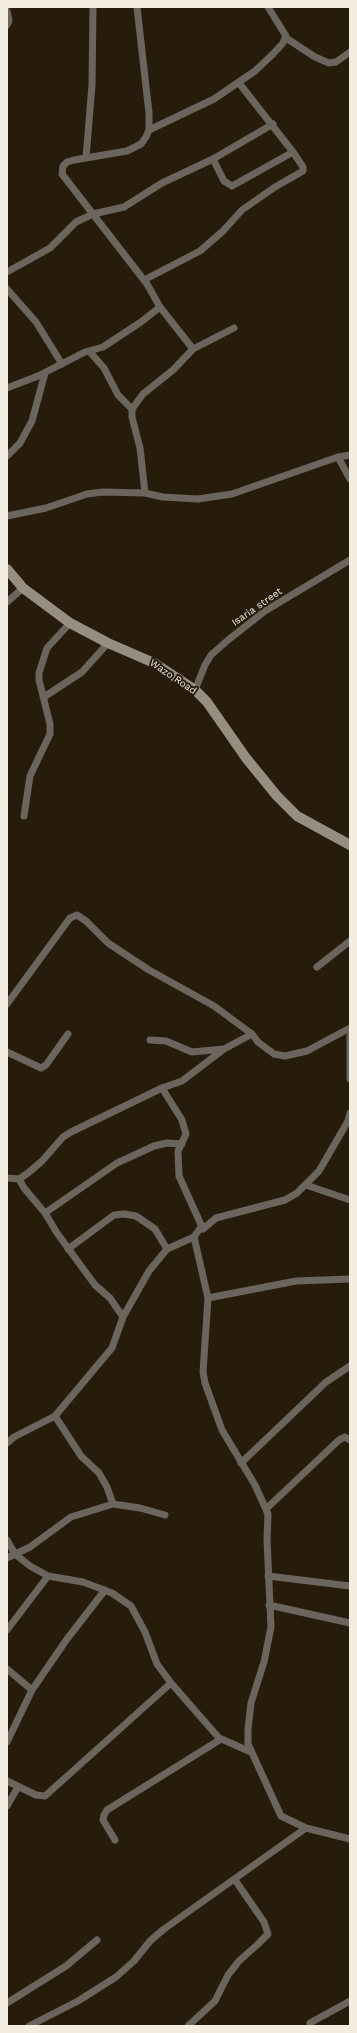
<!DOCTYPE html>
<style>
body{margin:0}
#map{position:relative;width:357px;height:2033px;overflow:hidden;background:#271c0c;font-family:"Work Sans",sans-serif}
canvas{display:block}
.frame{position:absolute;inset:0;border:8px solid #f4ede2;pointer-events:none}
</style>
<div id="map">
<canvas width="357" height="2033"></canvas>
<div class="frame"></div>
</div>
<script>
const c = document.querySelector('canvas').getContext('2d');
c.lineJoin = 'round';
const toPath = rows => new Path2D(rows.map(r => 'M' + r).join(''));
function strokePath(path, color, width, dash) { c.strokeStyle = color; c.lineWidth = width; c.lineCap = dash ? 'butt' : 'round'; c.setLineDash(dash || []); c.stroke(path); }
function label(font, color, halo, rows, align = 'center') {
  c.font = font + ' "Work Sans",sans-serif'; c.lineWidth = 4; c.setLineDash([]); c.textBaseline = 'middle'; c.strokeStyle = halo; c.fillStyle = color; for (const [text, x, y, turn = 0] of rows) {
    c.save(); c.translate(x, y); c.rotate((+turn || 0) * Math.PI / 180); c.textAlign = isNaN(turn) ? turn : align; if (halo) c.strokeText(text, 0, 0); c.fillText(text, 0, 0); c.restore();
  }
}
strokePath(toPath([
 [137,7,149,113,149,130,146,137,141,144,127,151,74,160,67,162,63,166,62,174,147,284,160,307,193,349],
 [7,11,9,21,7,25],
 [286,38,315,57,329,63,336,62,350,52],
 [149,130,214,99,255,71,273,54,283,43,286,36,268,7],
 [86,158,92,85,93,7],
 [213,159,224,181,232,186,293,152],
 [7,272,50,248,76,222,93,214,124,207,162,183,213,159,273,124],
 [144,280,200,251,223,231,242,210,275,187,303,171,303,167,293,152,239,83],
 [7,289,36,322,62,364],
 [90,352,104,368,118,395,132,409],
 [7,388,38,376,85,352,103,347,141,322,160,307],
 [7,456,20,443,32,421,45,373],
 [338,457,350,479],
 [145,493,140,448,132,417,132,409,143,394,173,370,193,349,234,328],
 [7,516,46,508,87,494,103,492,145,493,163,497,198,499,232,494,338,457,350,455],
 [7,602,23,588],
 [195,690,205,665,211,655,228,640,265,611,350,560],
 [44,697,82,672,108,643],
 [24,816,30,776,50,734,50,724,39,680,39,673,47,648,70,623],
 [317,967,350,941],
 [7,1004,70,918,77,915,86,921,108,943,149,970,214,1006,252,1034,258,1042,274,1054,285,1056,307,1051,350,1028],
 [350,1036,350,1079],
 [150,1040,166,1041,192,1052,224,1049],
 [7,1052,41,1068,46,1065,68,1034],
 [162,1088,182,1120,186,1134,178,1151,179,1176,203,1229],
 [7,1178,19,1179,28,1173,42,1161,63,1137,71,1132,162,1088,182,1081,224,1049,252,1034],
 [19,1179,24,1188,45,1213,57,1233,95,1285,110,1298,123,1317],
 [306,1185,350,1200],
 [45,1213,117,1163,154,1146,167,1143,182,1144],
 [194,1237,208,1298,203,1372,205,1383,222,1430,255,1485,268,1514,267,1540,271,1627,264,1662,251,1703,248,1729,248,1744,281,1816,306,1828,350,1839],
 [68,1249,114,1215,124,1214,136,1216,155,1229,167,1249],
 [208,1298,296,1281,350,1279],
 [7,1443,14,1437,55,1416,96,1367,112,1348,123,1317,149,1271,167,1249,194,1237,201,1227,203,1229,216,1218,285,1200,297,1193,319,1171,348,1121,350,1113],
 [241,1463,326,1382,350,1366],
 [113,1504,140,1508,165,1515],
 [267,1508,339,1440,345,1437,350,1440],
 [7,1540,15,1554,30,1566,48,1576,83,1582,112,1593,131,1606,145,1632,157,1664,171,1683,219,1738,251,1752],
 [7,1558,30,1547,71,1517,113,1504,107,1487,99,1473,81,1456,55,1416],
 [268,1576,350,1586],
 [269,1605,350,1623],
 [7,1630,48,1576],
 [7,1669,32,1690],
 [7,1742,32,1690,67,1639,105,1590],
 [7,1781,36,1795,45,1796,171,1683],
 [7,1806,18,1787],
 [115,1840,103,1820,104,1815,107,1810,221,1739],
 [7,2003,66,1966,97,1940],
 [310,2023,350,2001],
 [29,2026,78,2001,116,1977,134,1961,150,1941,164,1929,306,1828],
 [188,2026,215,2001,228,1975,239,1961,257,1945,268,1934,264,1922,235,1880]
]), '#6b655d', 7);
strokePath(toPath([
 [7,569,23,588,70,623,108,643,154,663,195,690,207,702,246,758,277,796,297,816,350,845]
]), '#978e80', 10);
label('10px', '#f4ede2', '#271c0c', [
 ["Isaria street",257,607,-35],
 ["Wazo Road",173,677,34]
]);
</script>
